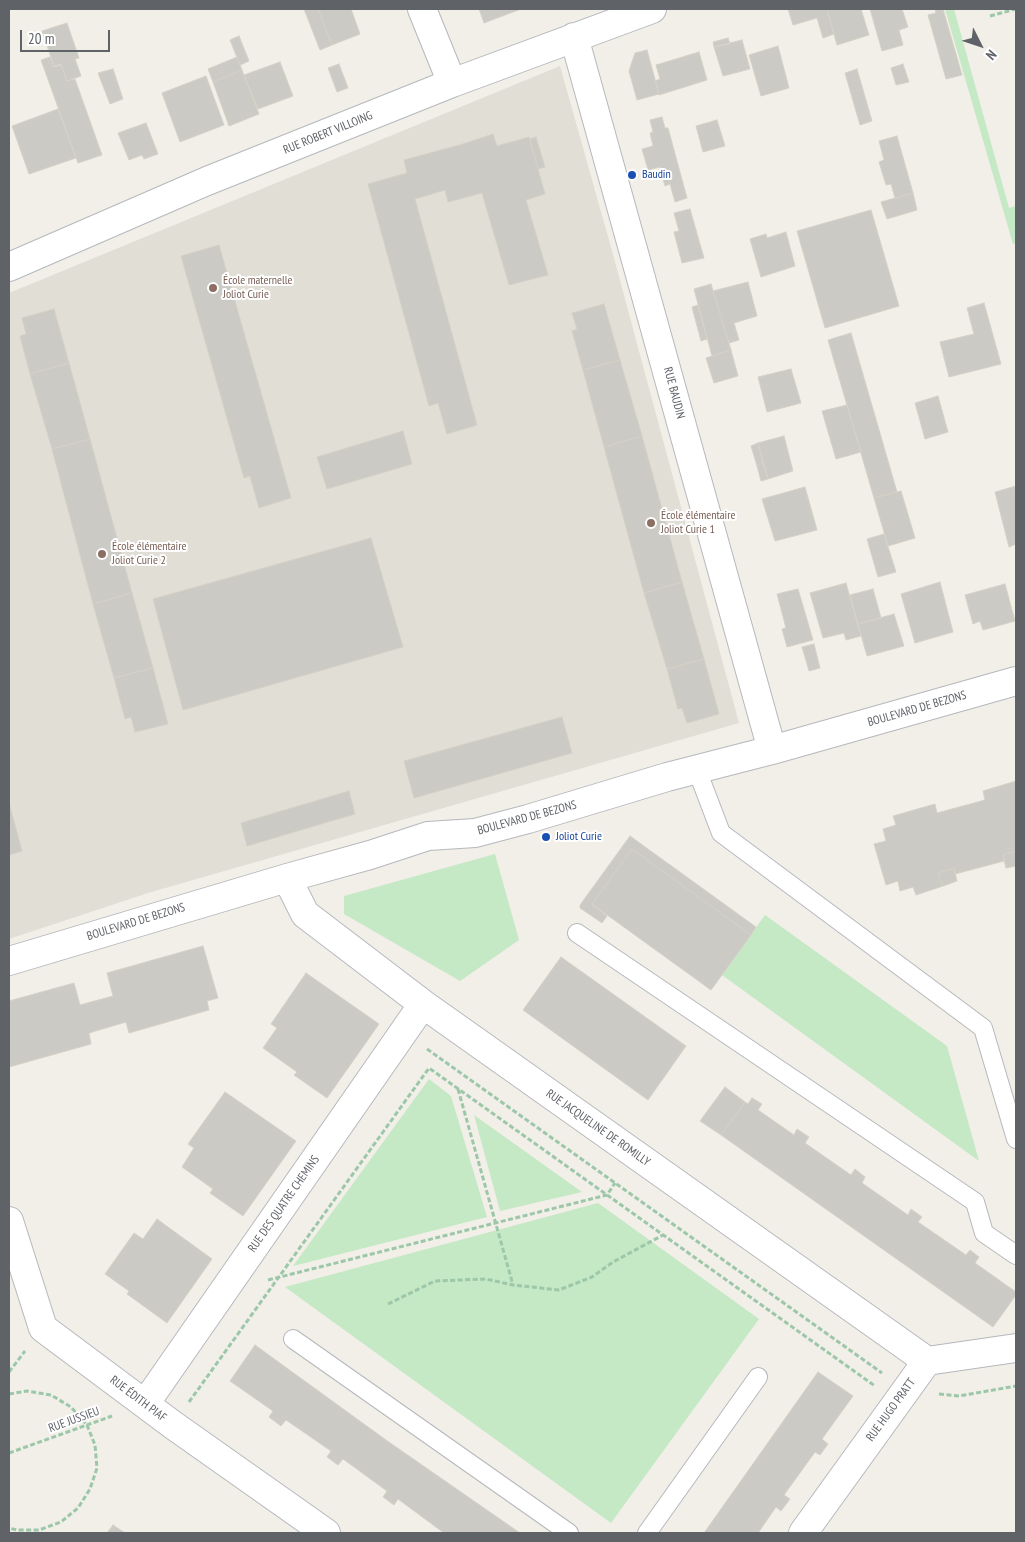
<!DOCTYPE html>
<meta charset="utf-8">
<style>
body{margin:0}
#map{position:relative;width:1025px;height:1542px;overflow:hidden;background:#f1efe8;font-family:"PT Sans Narrow",sans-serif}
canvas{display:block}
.frame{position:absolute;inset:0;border:10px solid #5f6368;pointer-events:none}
.north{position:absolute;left:955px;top:20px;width:50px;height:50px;-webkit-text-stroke:4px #fff;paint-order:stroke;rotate:131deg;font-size:14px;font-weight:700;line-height:20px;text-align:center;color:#5f6368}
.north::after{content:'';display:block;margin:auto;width:18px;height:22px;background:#5f6368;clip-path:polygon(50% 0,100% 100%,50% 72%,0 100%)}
.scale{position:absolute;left:20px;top:30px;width:90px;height:22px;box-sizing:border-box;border:2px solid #5f6368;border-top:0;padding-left:6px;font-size:15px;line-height:18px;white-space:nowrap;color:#5f6368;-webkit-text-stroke:4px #fff;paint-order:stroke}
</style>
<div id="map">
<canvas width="1025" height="1542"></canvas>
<div class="frame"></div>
<div class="north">N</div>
<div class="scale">20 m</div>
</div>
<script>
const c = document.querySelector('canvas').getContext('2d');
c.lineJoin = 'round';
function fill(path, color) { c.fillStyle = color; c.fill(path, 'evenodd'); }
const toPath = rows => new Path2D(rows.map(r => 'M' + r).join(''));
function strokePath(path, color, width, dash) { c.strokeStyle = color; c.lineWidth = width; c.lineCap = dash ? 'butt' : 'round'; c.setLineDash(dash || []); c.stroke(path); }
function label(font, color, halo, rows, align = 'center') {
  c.font = font + ' "PT Sans Narrow",sans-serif'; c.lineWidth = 4; c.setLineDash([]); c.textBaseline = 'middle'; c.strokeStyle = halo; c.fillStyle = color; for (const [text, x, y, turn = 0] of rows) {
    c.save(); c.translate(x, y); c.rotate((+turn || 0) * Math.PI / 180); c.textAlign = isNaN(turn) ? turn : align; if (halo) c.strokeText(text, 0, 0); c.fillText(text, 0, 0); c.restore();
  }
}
fill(toPath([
 [560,66,614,258,739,723,148,893,9,939,9,293]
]), '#e1ded6');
fill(toPath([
 [945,9,954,9,1009,208,1016,206,1016,243,1013,244],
 [495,854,519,940,460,981,344,914,344,896],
 [765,915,947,1046,979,1161,722,975],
 [429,1079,451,1096,487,1217,293,1266],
 [474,1115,582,1192,500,1211],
 [598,1203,759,1319,611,1523,285,1287]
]), '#c5e8c5');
const building = toPath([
 [304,9,318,9,332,45,320,50,304,9],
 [318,9,351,9,360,34,332,45,318,9],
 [479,9,521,9,484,23,479,9],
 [788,9,827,9,834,34,823,38,817,18,793,25,788,9],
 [827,9,861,9,869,35,837,45,827,9],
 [870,9,902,9,908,27,899,30,903,45,882,51,870,9],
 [935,9,943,9,962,75,946,79,928,15,936,13,935,9],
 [67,23,79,58,75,59,81,76,67,81,61,64,54,66,42,31,67,23],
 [239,36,249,61,240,65,230,40,239,36],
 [728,38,730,44,714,47,713,42,728,38],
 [742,40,750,69,723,76,714,47,742,40],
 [778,46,789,88,761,96,749,55,778,46],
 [647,50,659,94,637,100,629,71,635,53,647,50],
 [699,52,707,80,659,95,655,81,660,79,656,65,699,52],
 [50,57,54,67,61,65,67,81,75,79,102,155,78,163,41,60,50,57],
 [237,57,242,70,213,82,208,69,237,57],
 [280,62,293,96,258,109,244,75,280,62],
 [339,64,348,88,337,92,328,68,339,64],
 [903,64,909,82,896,85,891,68,903,64],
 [113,69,123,99,110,104,98,73,113,69],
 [857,69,872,121,860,125,845,73,857,69],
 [242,70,259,114,229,126,213,82,242,70],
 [206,76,224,125,180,142,162,93,206,76],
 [58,109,76,158,29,174,12,126,58,109],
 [662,117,665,128,668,128,687,198,675,202,670,184,665,186,660,167,648,170,642,149,653,146,650,133,653,132,650,120,662,117],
 [717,120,725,146,703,152,696,126,717,120],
 [146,123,158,154,144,159,142,155,129,160,118,133,146,123],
 [493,134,497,146,529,137,545,194,526,200,548,275,509,285,482,193,448,202,445,190,415,199,477,425,447,434,438,403,429,406,368,184,407,173,404,160,463,144,493,134],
 [897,136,913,193,895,198,891,184,886,185,879,162,884,160,879,141,897,136],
 [536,137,545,167,538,169,530,139,536,137],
 [913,193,917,210,887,219,881,202,913,193],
 [690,209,704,258,682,263,674,232,679,231,674,213,690,209],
 [871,210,899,306,825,328,797,231,871,210],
 [786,232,795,266,761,277,750,239,766,234,767,238,786,232],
 [219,245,291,498,259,508,250,476,244,478,181,256,219,245],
 [748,282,757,316,734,323,739,340,729,343,713,291,748,282],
 [711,284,731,350,712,356,694,289,711,284],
 [984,303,1001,364,949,377,940,342,974,334,967,308,984,303],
 [604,304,620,360,583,370,572,331,577,329,572,313,604,304],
 [698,305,707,339,701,341,692,307,698,305],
 [54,309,69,363,30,374,20,336,26,334,22,318,54,309],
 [851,333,897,492,874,498,828,340,851,333],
 [731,350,738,376,714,383,706,358,731,350],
 [620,360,642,436,604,447,583,370,620,360],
 [69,363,90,439,52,449,30,374,69,363],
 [791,369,801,403,767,412,758,377,791,369],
 [938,396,948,432,925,439,915,403,938,396],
 [847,405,861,452,836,459,822,411,847,405],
 [403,431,412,464,327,489,317,457,403,431],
 [642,436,682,582,644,593,604,447,642,436],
 [784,436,793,471,768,479,758,443,784,436],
 [90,439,132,593,93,604,52,449,90,439],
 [758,443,763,463,757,466,751,446,758,443],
 [763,463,768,479,761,481,757,466,763,463],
 [1016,486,1016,544,1009,547,995,492,1016,486],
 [805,487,817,530,775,541,762,499,805,487],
 [901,491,915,538,888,546,874,498,901,491],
 [884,534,896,572,878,577,867,539,884,534],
 [371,538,403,647,183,710,153,599,371,538],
 [682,582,704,659,667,669,644,593,682,582],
 [940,582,953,632,915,643,901,594,940,582],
 [846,583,861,636,846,640,844,633,823,638,810,593,846,583],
 [1005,584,1015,621,983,630,980,621,973,624,965,595,1005,584],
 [798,589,813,640,787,647,782,629,786,628,777,594,798,589],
 [873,589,881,618,858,624,850,595,873,589],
 [132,593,153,668,114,678,93,604,132,593],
 [894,614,904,646,867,656,858,624,894,614],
 [814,644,820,668,809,671,802,647,814,644],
 [704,659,719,714,687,723,682,708,678,709,667,669,704,659],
 [153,668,168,724,135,732,131,717,125,719,114,678,153,668],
 [562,717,572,753,414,798,404,761,562,717],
 [1016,781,1016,851,1003,855,1004,861,955,874,954,868,938,873,943,886,916,895,913,887,900,891,898,881,886,885,874,844,886,841,883,829,896,825,893,816,935,804,937,813,985,800,983,791,1016,781],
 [349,791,355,814,247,846,241,823,349,791],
 [9,803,22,851,9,855,9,803],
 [630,836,756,927,751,935,632,849,592,904,607,916,602,923,580,908,580,905,630,836],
 [632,849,751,935,711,990,592,904,632,849],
 [1016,851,1016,866,1006,868,1003,855,1016,851],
 [954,868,957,881,943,886,938,873,954,868],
 [203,946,218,998,207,1001,209,1010,129,1033,126,1022,89,1033,91,1044,9,1067,9,1001,74,983,80,1005,113,996,107,973,203,946],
 [561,957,686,1046,648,1100,523,1010,561,957],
 [306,973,379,1024,327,1098,294,1075,297,1072,263,1048,277,1028,271,1024,306,973],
 [725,1087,745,1102,721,1135,700,1121,725,1087],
 [225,1092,296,1141,243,1216,210,1193,213,1189,182,1167,194,1148,188,1144,225,1092],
 [752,1098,762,1104,758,1110,794,1135,797,1129,809,1137,805,1143,851,1175,855,1169,865,1177,862,1183,908,1215,911,1209,922,1217,918,1222,966,1255,970,1250,979,1257,975,1263,1016,1292,1016,1295,993,1327,721,1135,745,1102,748,1104,752,1098],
 [157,1219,212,1259,167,1323,127,1294,129,1291,105,1274,134,1233,143,1239,157,1219],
 [255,1345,386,1440,520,1533,444,1533,398,1499,394,1505,383,1497,387,1491,343,1459,338,1465,327,1457,331,1451,286,1420,281,1426,269,1417,273,1411,230,1381,255,1345],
 [818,1372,853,1396,822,1439,828,1444,820,1455,815,1452,784,1495,790,1499,781,1511,776,1507,758,1533,704,1533,818,1372],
 [113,1525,125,1533,107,1533,113,1525]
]);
fill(building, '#cccac5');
strokePath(building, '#d6d1c6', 1);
const service = toPath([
 [697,770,721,833,983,1028,1016,1139],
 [577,933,975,1202,984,1233,1016,1255],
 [293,1339,569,1533],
 [647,1533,758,1377]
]);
const minor = toPath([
 [422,9,452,83],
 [574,37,772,750],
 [9,267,207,181,452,83,652,9],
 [287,878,305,914,423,1004,927,1361],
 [9,961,287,878,370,855,428,836,475,833,528,819,667,777,772,750,1016,681],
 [9,1221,43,1328,173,1425,326,1533],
 [145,1404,423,1004],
 [803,1533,927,1361,1016,1348]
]);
strokePath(service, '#b5b8bc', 20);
strokePath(minor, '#b5b8bc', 30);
strokePath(toPath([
 [990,16,1016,9],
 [427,1049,882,1373],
 [458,1089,513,1285],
 [268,1280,607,1195,615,1183],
 [388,1304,435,1281,486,1279,513,1285,559,1290,592,1277,613,1262,663,1235],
 [9,1372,25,1351],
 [9,1394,27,1391,51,1395,71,1407,87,1425,95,1445,97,1468,90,1489,78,1508,61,1522,39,1530,17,1530,9,1528],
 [939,1394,959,1396,1016,1386],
 [189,1402,429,1068,875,1386],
 [9,1453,112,1416]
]), '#9cc7a9', 3, [5, 2.5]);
strokePath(service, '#fff', 18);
strokePath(minor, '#fff', 28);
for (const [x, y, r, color] of [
 [632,175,5,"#1a4fb4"],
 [213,288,5,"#8d6e63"],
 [651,523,5,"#8d6e63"],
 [102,554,5,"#8d6e63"],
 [546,837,5,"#1a4fb4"]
]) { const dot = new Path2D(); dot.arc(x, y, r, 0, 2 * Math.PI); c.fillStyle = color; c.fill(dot); strokePath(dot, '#fff', 2); }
label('12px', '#5f6368', '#fff', [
 ["RUE ROBERT VILLOING",328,133,-22],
 ["RUE BAUDIN",674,393,75],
 ["BOULEVARD DE BEZONS",917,709,-16],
 ["BOULEVARD DE BEZONS",527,818,-15],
 ["BOULEVARD DE BEZONS",136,922,-17],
 ["RUE JACQUELINE DE ROMILLY",598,1128,35],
 ["RUE DES QUATRE CHEMINS",284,1204,-55],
 ["RUE ÉDITH PIAF",138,1399,37],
 ["RUE HUGO PRATT",891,1410,-54],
 ["RUE JUSSIEU",74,1420,-20]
]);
label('12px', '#164399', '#fff', [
 ["Baudin",642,175],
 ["Joliot Curie",556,837]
], 'left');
label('12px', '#785e54', '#fff', [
 ["École maternelle",223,281],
 ["Joliot Curie",223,295],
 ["École élémentaire",661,516],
 ["Joliot Curie 1",661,530],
 ["École élémentaire",112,547],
 ["Joliot Curie 2",112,561]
], 'left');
</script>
